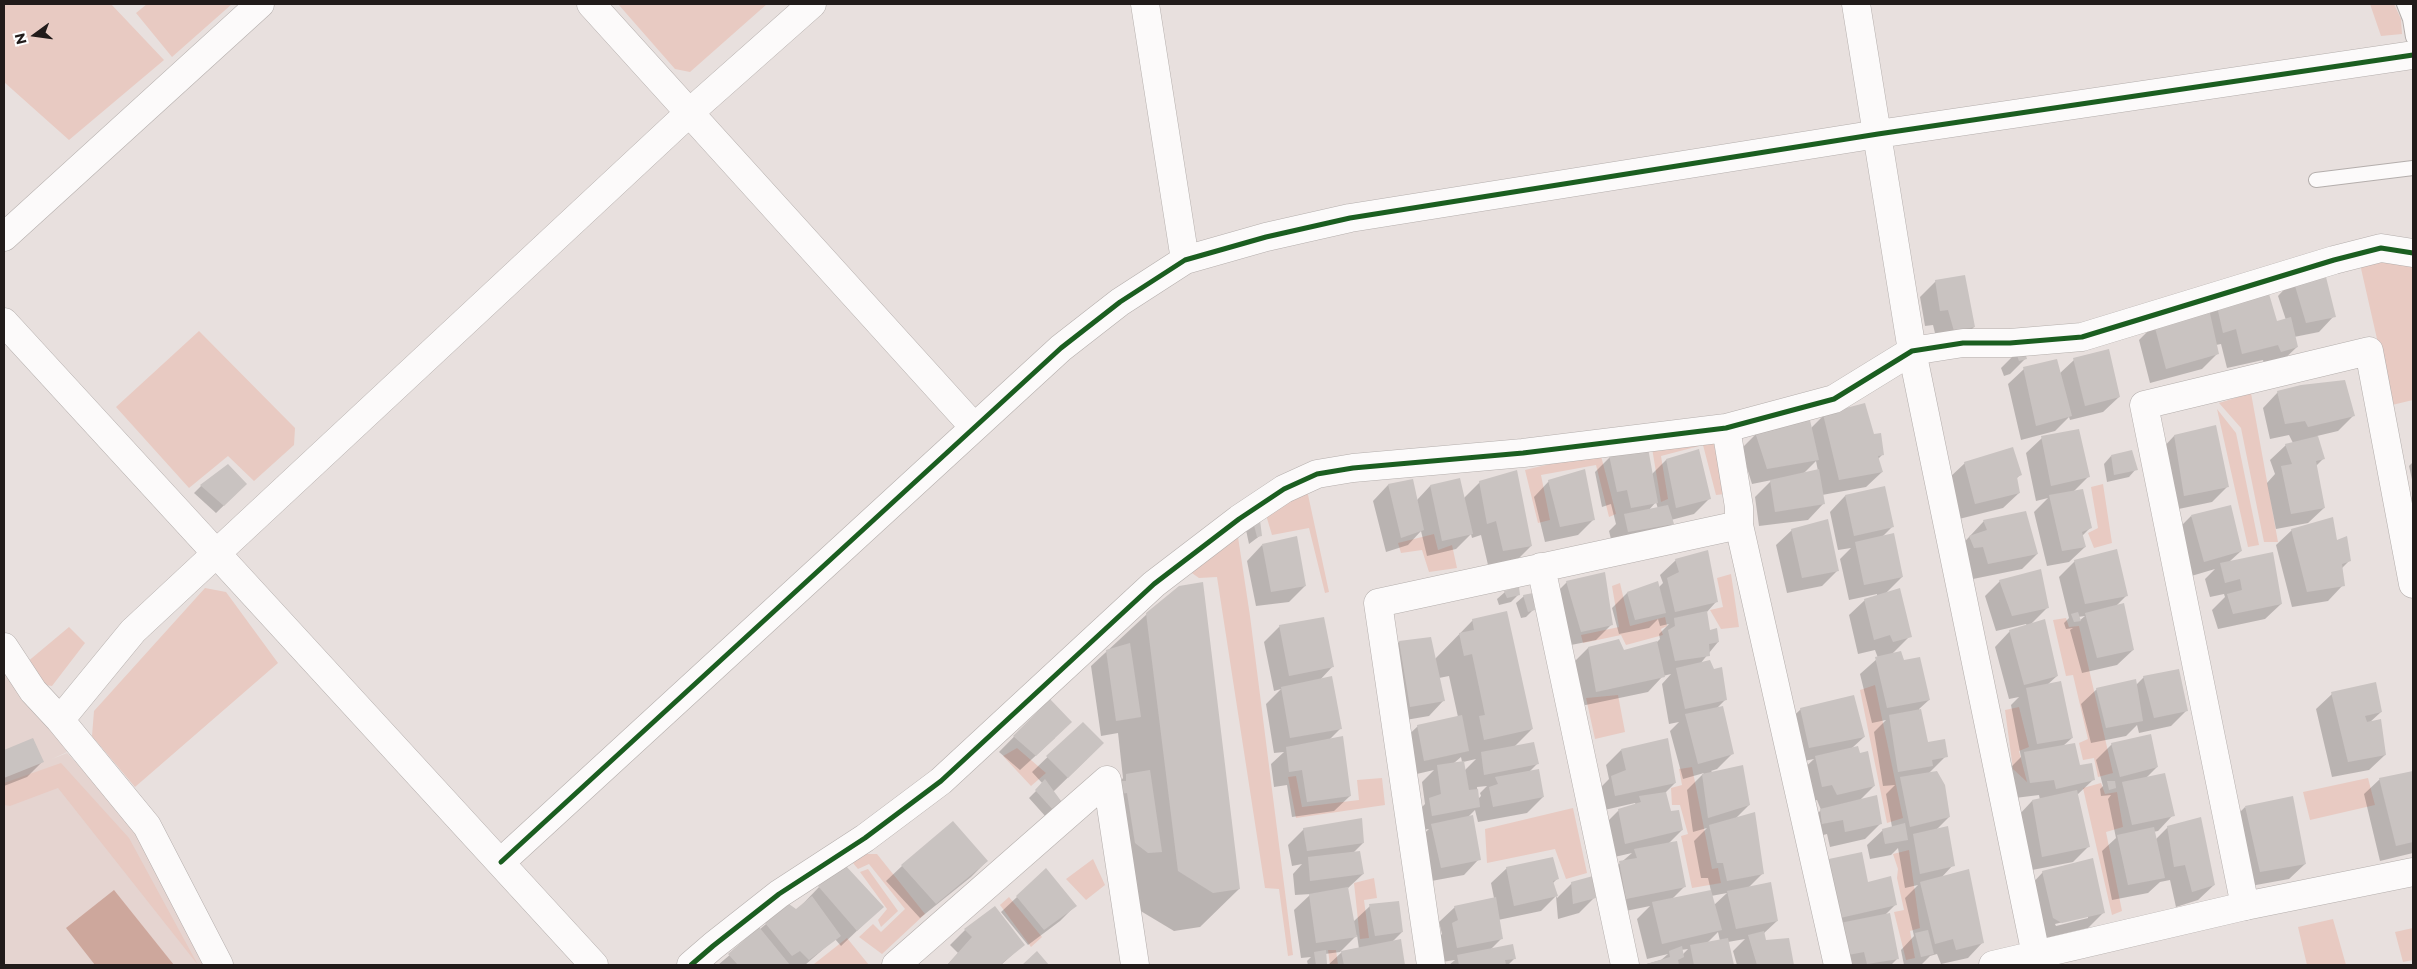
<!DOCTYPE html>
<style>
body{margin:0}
#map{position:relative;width:2417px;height:969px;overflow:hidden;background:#e8e0de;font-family:Montserrat,sans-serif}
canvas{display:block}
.frame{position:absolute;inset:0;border:5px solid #211b1a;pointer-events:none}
.north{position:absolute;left:10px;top:10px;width:50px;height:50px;-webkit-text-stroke:4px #fff;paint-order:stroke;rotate:256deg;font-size:14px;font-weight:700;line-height:20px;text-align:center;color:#211b1a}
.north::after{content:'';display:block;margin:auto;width:18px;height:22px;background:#211b1a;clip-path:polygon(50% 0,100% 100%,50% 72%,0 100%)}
</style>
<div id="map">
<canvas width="2417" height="969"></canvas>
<div class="frame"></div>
<div class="north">N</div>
</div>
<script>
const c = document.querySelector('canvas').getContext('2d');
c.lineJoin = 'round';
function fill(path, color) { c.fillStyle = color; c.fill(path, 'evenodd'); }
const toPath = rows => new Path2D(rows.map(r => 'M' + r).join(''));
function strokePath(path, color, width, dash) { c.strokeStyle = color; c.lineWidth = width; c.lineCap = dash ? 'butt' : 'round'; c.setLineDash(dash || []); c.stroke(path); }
fill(toPath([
 [4,665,67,752,52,759,67,753,136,826,214,965,4,965]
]), '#e5d4d0');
fill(toPath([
 [4,4,111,4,164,60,69,140,4,82],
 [147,4,232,4,172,57,136,13],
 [618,4,767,4,690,72,675,69],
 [2370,4,2394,4,2401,19,2402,34,2381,36],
 [2378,258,2413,264,2413,400,2392,405,2360,264],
 [199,331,295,428,294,445,254,481,228,456,189,488,116,407],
 [2251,393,2278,542,2264,542,2241,428,2219,403],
 [2217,409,2236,433,2259,545,2248,547],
 [1712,436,1725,494,1716,495,1703,445,1661,456,1668,499,1661,502,1652,448],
 [1600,452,1616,514,1609,517,1596,465,1541,475,1550,520,1538,523,1525,470],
 [2103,484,2112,543,2094,548,2088,533,2098,528,2091,487],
 [1307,490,1329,592,1325,593,1309,528,1272,535,1266,515],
 [1434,534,1438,550,1452,545,1457,568,1429,572,1422,550,1401,553,1398,543],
 [1238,537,1250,616,1293,955,1288,956,1279,889,1265,888,1217,577,1199,578,1189,571,1219,543],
 [1731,574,1739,627,1721,629,1710,610,1723,607,1717,578],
 [1620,583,1630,626,1665,617,1667,626,1661,629,1663,635,1626,645,1621,635,1583,643,1581,635,1619,627,1612,586],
 [205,588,226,592,278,663,135,787,92,736,94,711],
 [2066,618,2069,627,2079,626,2113,773,2098,777,2094,758,2083,760,2079,743,2088,739,2073,675,2066,676,2053,620],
 [69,627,85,643,52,686,38,684,26,663],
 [1875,685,1903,818,1887,823,1860,690],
 [1618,695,1625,732,1595,739,1586,698],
 [2019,707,2029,747,2019,751,2027,782,2013,769,2005,710],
 [1017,748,1046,773,1031,786,1003,756],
 [61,763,129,838,198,965,58,788,10,806,4,805,4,783],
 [1692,767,1712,869,1718,868,1721,883,1692,888,1681,836,1688,834,1680,805,1672,805,1671,788,1682,785,1679,769],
 [1296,776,1302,807,1359,800,1357,780,1382,778,1385,805,1296,818,1288,777],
 [2368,778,2375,805,2310,820,2303,792],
 [2101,783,2105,794,2117,792,2123,827,2106,832,2122,911,2112,915,2083,788],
 [1573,808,1587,873,1566,879,1555,849,1487,863,1485,829],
 [1909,850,1920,928,1910,931,1915,958,1906,960,1894,912,1904,910,1897,878,1898,869,1893,854],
 [863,854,877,854,925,914,882,954,859,937,873,924,881,932,905,909,869,864,858,869,853,863],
 [1093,859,1105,885,1086,900,1066,879],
 [868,869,898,911,881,927,878,920,887,909,860,872],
 [1374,878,1377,898,1364,900,1369,938,1360,939,1354,883],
 [1009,897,1042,937,1031,947,1000,905],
 [2333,919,2346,965,2307,965,2298,927],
 [2413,928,2413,960,2403,962,2395,932],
 [847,938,869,965,814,964],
 [1328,950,1336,950,1338,965,1330,965]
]), '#e8cac2');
fill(toPath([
 [114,890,174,965,95,965,66,928]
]), '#cda79c');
fill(toPath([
 [2293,280,2334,316,2319,332,2294,337,2297,347,2281,362,2265,367,2263,360,2227,368,2221,344,2216,345,2218,353,2202,369,2150,383,2139,340,2154,325,2217,303,2276,323,2286,320,2278,296],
 [1936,281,1974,327,1959,342,1938,345,1933,325,1925,326,1920,297],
 [2016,353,2025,359,2010,374,2004,376,2001,368],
 [2074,360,2119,397,2103,412,2070,420,2069,417,2055,431,2021,440,2008,384,2024,369,2059,374],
 [2278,392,2353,416,2338,431,2317,436,2324,458,2316,466,2324,508,2308,523,2276,529,2267,483,2275,474,2270,460,2286,445,2293,443,2289,435,2270,439,2263,408],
 [1824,415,1873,435,1883,454,1878,459,1882,472,1866,487,1822,495,1823,504,1808,520,1759,526,1755,497,1772,480,1752,484,1741,449,1756,434,1811,428],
 [1816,461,1818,471,1803,474],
 [2215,426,2227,487,2212,502,2169,511,2159,452,2174,436],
 [2042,438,2088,477,2073,492,2091,527,2082,536,2085,547,2069,562,2047,566,2034,512,2048,498,2036,501,2026,453],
 [1698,451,1710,498,1694,514,1671,520,1672,524,1657,539,1613,547,1609,531,1616,524,1611,504,1602,507,1595,472,1610,457,1651,475,1666,460],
 [1656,502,1658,509,1648,511],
 [2111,456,2136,469,2129,477,2107,482,2104,464],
 [2413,462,2413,484,2409,466],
 [1965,463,2021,474,2016,479,2019,493,2003,508,1959,519,1949,478],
 [1459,479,1463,499,1480,482,1531,546,1516,561,1488,565,1481,535,1472,538,1471,534,1456,549,1427,556,1421,531,1408,545,1386,552,1373,501,1388,485,1412,481,1417,500,1430,486],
 [1549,481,1594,519,1578,535,1545,542,1534,497],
 [246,484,216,513,194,493,201,486],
 [1884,488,1892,527,1882,537,1902,577,1885,594,1910,636,1892,654,1903,661,1929,700,1919,709,1928,744,1946,756,1929,773,1949,817,1936,830,1953,865,1941,878,1983,942,1968,958,1941,964,1937,954,1930,956,1921,965,1904,965,1901,950,1914,936,1905,898,1918,885,1905,888,1898,848,1891,855,1870,859,1867,845,1883,830,1892,827,1886,794,1895,785,1883,786,1874,732,1886,720,1872,723,1860,674,1878,658,1875,650,1858,654,1849,615,1865,600,1877,596,1877,594,1849,600,1840,559,1851,548,1838,550,1830,512,1845,496],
 [2191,516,2241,551,2229,562,2281,604,2265,619,2218,629,2212,610,2225,597,2224,594,2210,597,2205,579,2215,569,2188,577,2176,531],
 [1984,521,2037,554,2022,569,1973,579,1954,553],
 [1253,522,1261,535,1249,544,1246,530],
 [1792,530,1837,571,1822,586,1787,593,1776,545],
 [2292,530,2336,541,2350,560,2341,569,2343,585,2328,601,2292,607,2276,545],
 [1262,545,1305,586,1289,602,1256,606,1247,561],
 [1676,560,1716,602,1706,613,1709,631,1718,642,1700,664,1726,699,1716,709,1732,754,1717,769,1711,771,1749,805,1735,819,1763,873,1748,888,1777,921,1763,934,1765,941,1788,939,1793,965,1737,965,1733,951,1745,939,1728,942,1733,965,1643,965,1661,960,1668,954,1647,959,1637,919,1650,906,1611,914,1604,877,1632,853,1610,858,1603,826,1619,810,1636,805,1635,803,1600,811,1596,792,1609,779,1606,765,1621,750,1675,783,1665,793,1670,812,1682,830,1668,844,1685,886,1672,899,1711,891,1708,878,1701,878,1694,841,1707,828,1693,832,1687,790,1704,773,1683,779,1670,731,1679,722,1669,724,1662,684,1671,674,1663,676,1648,692,1581,706,1573,663,1588,648,1624,651,1656,643,1660,639,1659,634,1669,624,1660,626,1658,619,1649,628,1619,634,1612,608,1627,593,1658,588,1663,583,1660,575],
 [1727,893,1714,905,1711,896],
 [1718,932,1720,941,1706,944],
 [1688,949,1682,955,1681,950],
 [2075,561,2127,595,2115,607,2133,650,2117,665,2082,673,2070,630,2073,628,2066,629,2064,623,2069,618,2059,577],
 [2085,616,2079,621,2078,617],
 [2000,581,2048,607,2030,625,2057,676,2047,685,2072,738,2063,746,2079,766,2094,779,2077,795,2089,846,2073,862,2027,871,2017,817,2032,801,2040,800,2039,795,2015,798,2009,769,2021,757,2011,705,2019,697,2009,699,1995,647,2010,631,2027,626,2026,624,1996,631,1985,596],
 [1567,582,1612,624,1596,640,1566,646,1551,598],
 [1505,592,1519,594,1511,602,1499,605,1497,599],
 [1524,596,1534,609,1526,617,1521,618,1516,603],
 [1147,614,1239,889,1200,927,1174,931,1139,910,1120,782,1123,778,1118,733,1101,736,1091,666],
 [1473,620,1532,729,1514,747,1537,764,1529,772,1543,797,1527,813,1478,822,1475,810,1467,818,1479,859,1464,875,1426,882,1416,841,1429,829,1417,831,1414,815,1425,804,1422,782,1434,770,1408,776,1402,741,1418,726,1458,717,1449,676,1439,678,1444,700,1429,716,1394,722,1384,658,1399,642,1430,639,1435,659],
 [1461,757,1462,762,1454,763],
 [1476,759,1464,771,1463,762],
 [1487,786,1480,793,1481,796,1478,799,1477,787],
 [1280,626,1333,666,1319,681,1340,729,1329,740,1350,796,1334,811,1292,817,1287,785,1274,787,1271,764,1284,752,1274,753,1266,704,1281,689,1274,691,1264,642],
 [2144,677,2186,711,2171,726,2139,733,2137,725,2126,736,2091,743,2081,704,2097,689,2136,685],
 [2332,694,2381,712,2369,723,2385,755,2369,770,2332,777,2316,709],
 [1050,700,1055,738,1020,770,999,752],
 [1801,709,1864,737,1852,748,1874,786,1859,801,1880,824,1865,839,1830,847,1827,834,1807,839,1805,826,1821,810,1817,800,1807,802,1800,772,1814,759,1794,763,1785,724],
 [1083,723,1087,759,1053,792,1062,805,1046,817,1029,798,1043,784,1032,772],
 [33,739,42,762,27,777,4,786,4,752],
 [2112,744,2157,767,2146,778,2173,815,2158,831,2153,832,2155,840,2168,827,2214,885,2198,900,2176,907,2170,880,2160,882,2148,893,2112,900,2102,851,2116,838,2108,799,2111,795,2101,796,2100,789,2103,786,2096,760],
 [2413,772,2413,853,2380,861,2364,794,2380,779],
 [2245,807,2305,864,2289,879,2245,887,2230,822],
 [1304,829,1363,843,1353,853,1363,874,1347,889,1353,922,1370,906,1402,932,1391,943,1400,941,1404,965,1328,965,1342,952,1359,949,1357,935,1340,952,1325,954,1324,965,1308,965,1307,961,1311,957,1301,958,1294,910,1311,894,1295,895,1293,874,1302,864,1292,866,1288,845],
 [987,861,971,877,920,918,886,881,902,866],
 [1507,868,1558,878,1552,884,1557,898,1572,883,1595,897,1579,913,1558,919,1556,896,1541,911,1498,920,1501,939,1490,950,1515,958,1508,965,1449,965,1455,960,1442,962,1437,939,1442,934,1439,922,1455,907,1494,898,1491,883],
 [2043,872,2104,912,2088,928,2046,938,2028,888],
 [2088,916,2088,918,2056,926,2055,924],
 [1867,884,1896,904,1884,916,1898,958,1891,965,1831,965,1824,932],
 [819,887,882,907,841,946,835,939,805,965,718,965,766,924,796,911],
 [1017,897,1075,906,1060,921,1028,945,1001,912],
 [995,908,1023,945,1001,965,947,965,958,953,950,945,965,930]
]), '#0003');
fill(toPath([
 [2325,273,2336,317,2306,323,2293,279],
 [1965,275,1975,327,1954,331,1948,310,1940,311,1935,280],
 [2267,287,2277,321,2291,317,2298,347,2281,352,2278,345,2242,354,2236,329,2223,333,2216,302],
 [2209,309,2219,354,2166,369,2154,324],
 [2024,349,2027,359,2019,361,2016,352],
 [2109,349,2120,397,2085,406,2073,358],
 [2057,359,2072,416,2036,426,2023,367],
 [2345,380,2355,416,2308,427,2305,421,2285,424,2277,391,2301,385],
 [1865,403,1874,434,1881,433,1884,455,1878,456,1883,472,1839,480,1823,414],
 [1810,420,1819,460,1767,469,1755,432],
 [2216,425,2229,487,2184,496,2174,435],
 [2079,429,2090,477,2051,486,2041,436],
 [2318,436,2325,459,2316,461,2325,508,2291,514,2281,466,2292,464,2285,444],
 [2013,447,2022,475,2017,477,2020,493,1975,504,1964,462],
 [1648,448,1658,503,1631,508,1627,490,1617,492,1609,455],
 [1699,449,1711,499,1676,508,1666,459],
 [2132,450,2138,470,2114,475,2111,455],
 [228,464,247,484,224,506,200,485],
 [1585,469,1595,520,1560,527,1548,480],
 [1819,469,1825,504,1775,512,1770,480],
 [1517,470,1532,546,1503,551,1496,521,1487,524,1479,481],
 [1460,478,1473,534,1442,541,1430,485],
 [1413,479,1424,530,1401,538,1388,484],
 [1885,486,1894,527,1854,536,1845,495],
 [2083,489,2092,528,2082,532,2086,547,2062,551,2049,495],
 [1668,505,1674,524,1628,532,1624,514],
 [2231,505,2242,551,2204,562,2191,515],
 [2026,511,2038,554,1988,564,1983,547,1974,548,1969,536,1987,530,1983,520],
 [2333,517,2337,540,2347,536,2351,561,2342,564,2345,586,2307,592,2291,529],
 [1828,519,1839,571,1802,578,1791,529],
 [1260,520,1262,536,1257,537,1253,521],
 [1894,533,1903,577,1864,585,1855,542],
 [1297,536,1306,586,1271,592,1262,544],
 [2117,549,2128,596,2085,604,2074,560],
 [1708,550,1718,602,1675,612,1667,578,1679,572,1675,559],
 [2273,552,2282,604,2233,614,2227,594,2242,590,2240,579,2225,583,2220,563],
 [2041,569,2049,608,2012,616,1999,580],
 [1605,572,1613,625,1581,632,1566,581],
 [1658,581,1666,613,1635,620,1627,592],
 [1203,582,1240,889,1213,893,1178,871,1146,613,1179,586],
 [1519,587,1520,595,1507,598,1504,591],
 [1900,588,1912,637,1893,642,1890,635,1874,640,1864,599],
 [1533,593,1535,610,1528,612,1523,595],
 [2124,603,2134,650,2097,658,2085,613],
 [1507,611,1533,729,1484,740,1479,716,1485,715,1472,654,1464,656,1459,633,1474,630,1472,619],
 [1707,611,1710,630,1717,628,1719,642,1709,644,1710,656,1675,661,1668,630,1675,626,1674,618],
 [2078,612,2081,621,2074,622,2071,614],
 [1324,617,1334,667,1289,676,1279,625],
 [2045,619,2058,676,2024,685,2009,630],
 [1431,637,1445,701,1410,707,1399,641],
 [1619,639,1624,650,1657,641,1665,677,1596,692,1588,647],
 [1130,643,1141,717,1116,721,1106,650],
 [1901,651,1904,660,1920,657,1930,700,1887,708,1875,657],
 [1710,660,1714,669,1722,667,1727,700,1685,709,1676,668],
 [2179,669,2188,711,2154,718,2143,676],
 [1332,676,1342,729,1290,738,1281,687],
 [2136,679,2143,721,2106,728,2096,688],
 [2061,681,2073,738,2037,744,2026,688],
 [2376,682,2382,712,2365,716,2367,722,2381,719,2386,755,2348,762,2331,692],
 [1854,695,1865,737,1809,748,1800,708],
 [1050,699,1072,722,1036,756,1013,736],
 [1723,706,1734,754,1698,764,1685,714],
 [1921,709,1928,742,1945,739,1948,757,1932,760,1933,766,1898,772,1889,715],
 [1462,715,1469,751,1424,761,1417,725],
 [1083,722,1104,743,1068,778,1046,756],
 [2151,734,2158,767,2120,777,2111,743],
 [1343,736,1351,796,1307,802,1302,770,1289,772,1286,747],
 [33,738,44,762,4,778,4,750],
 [1668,738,1676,783,1615,796,1611,776,1626,770,1621,749],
 [1534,742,1539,764,1484,775,1481,752],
 [2075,743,2080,765,2092,763,2095,780,2056,789,2054,780,2030,783,2024,752],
 [1858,746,1860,753,1868,751,1875,786,1837,795,1832,785,1822,787,1815,756],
 [1464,761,1469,790,1478,789,1480,807,1432,816,1429,798,1441,794,1437,765],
 [1743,765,1750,805,1708,818,1702,774],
 [1539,769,1544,797,1493,807,1489,787,1498,784,1495,777],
 [1150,770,1162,852,1148,853,1135,843,1127,793,1119,794,1117,781,1126,781,1126,774],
 [1937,771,1945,785,1950,817,1910,827,1900,777],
 [2413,771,2413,842,2396,846,2379,778],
 [2165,773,2175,816,2132,825,2122,782],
 [1045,779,1064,805,1054,811,1035,790],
 [2107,781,2115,781,2116,788,2109,790],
 [2077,790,2090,847,2042,857,2032,800],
 [1666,792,1671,811,1679,810,1683,830,1625,844,1618,809,1641,802,1639,796],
 [1877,795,1882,824,1845,832,1843,820,1822,824,1820,809],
 [2293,796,2306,864,2260,872,2245,806],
 [1755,812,1764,874,1727,881,1723,863,1717,863,1709,825],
 [1473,815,1481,860,1441,868,1431,824],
 [2201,817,2215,885,2192,892,2185,865,2174,867,2167,826],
 [1362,818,1364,843,1307,851,1303,828],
 [953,821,988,861,936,904,901,865],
 [1905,823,1908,840,1885,844,1882,829],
 [1948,826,1955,866,1920,874,1913,834],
 [2154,827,2165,878,2128,885,2117,835],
 [1677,841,1686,887,1626,899,1619,861,1637,858,1634,849],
 [1360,851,1364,874,1310,881,1308,857],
 [1862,852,1868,882,1891,876,1897,905,1840,918,1824,860],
 [1553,857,1559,879,1553,881,1558,896,1514,906,1506,867],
 [2093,858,2105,913,2062,923,2053,918,2042,871],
 [845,865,884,907,857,931,818,886],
 [1046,868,1077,906,1044,930,1016,896],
 [1969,869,1984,943,1956,950,1953,939,1935,944,1920,882],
 [1593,876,1596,898,1573,904,1571,882],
 [1771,882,1778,921,1736,929,1727,891],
 [1348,887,1357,937,1316,943,1309,894],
 [1711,890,1722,930,1662,944,1652,902],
 [812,896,841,936,809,960,800,951,792,956,765,923,789,904,796,909],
 [1496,897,1503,939,1457,948,1452,923,1458,920,1454,906],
 [1399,901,1403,932,1375,936,1369,904],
 [995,906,1025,945,1000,965,947,965,972,937,964,929],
 [1890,913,1899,959,1867,964,1864,952,1848,955,1840,923],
 [759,927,790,965,738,965,728,954],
 [1928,930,1934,954,1921,957,1915,933],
 [1764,931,1766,940,1789,938,1794,965,1757,965,1748,935],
 [1728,938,1734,965,1694,965,1690,945],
 [1401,939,1405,965,1344,965,1341,951],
 [1513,944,1516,959,1505,960,1506,965,1459,965,1457,955],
 [1682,946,1684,957,1678,960,1679,965,1643,965,1670,957,1669,951],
 [1326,950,1327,964,1316,965,1314,952],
 [1037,951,1049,965,1022,965]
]), '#c9c3c1');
const lane = toPath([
 [2404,4,2410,19,2413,37],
 [2316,180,2413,168]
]);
const street = toPath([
 [591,4,974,427],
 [1145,4,1185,260],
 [1856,4,1912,351],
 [4,237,260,4],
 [4,322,594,965],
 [1726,428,1739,507,1739,525],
 [1541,567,1625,965],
 [4,647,33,691,60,720,147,826,219,965],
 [60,720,133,631,689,113],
 [501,862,1061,348,1120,302,1185,260,1266,237,1350,218,1878,134,2413,55],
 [2245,906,2144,405,2369,351,2413,584],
 [691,965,713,946,779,894,865,838,941,781,1154,584,1239,519,1284,489,1317,474,1353,468,1523,453,1726,428,1834,399,1912,351,1963,343,2010,343,2082,337,2334,260,2381,248,2413,253],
 [896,965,1107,780,1135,965],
 [1431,965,1378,603,1739,525,1838,965]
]);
const secondary = toPath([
 [689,113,812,4],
 [1912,351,2036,955],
 [1993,965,2245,906,2413,872]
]);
strokePath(lane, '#b4aeac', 16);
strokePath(street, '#b4aeac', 29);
strokePath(secondary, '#b4aeac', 29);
strokePath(lane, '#fcfafa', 14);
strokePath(street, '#fcfafa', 28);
strokePath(secondary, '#fcfafa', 28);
strokePath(toPath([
 [501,862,1061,348,1120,302,1185,260,1266,237,1350,218,1878,134,2413,55],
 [691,965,713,946,779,894,865,838,941,781,1154,584,1239,519,1284,489,1317,474,1353,468,1523,453,1726,428,1834,399,1912,351,1963,343,2010,343,2082,337,2334,260,2381,248,2413,253]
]), '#1b5e20', 5);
</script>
